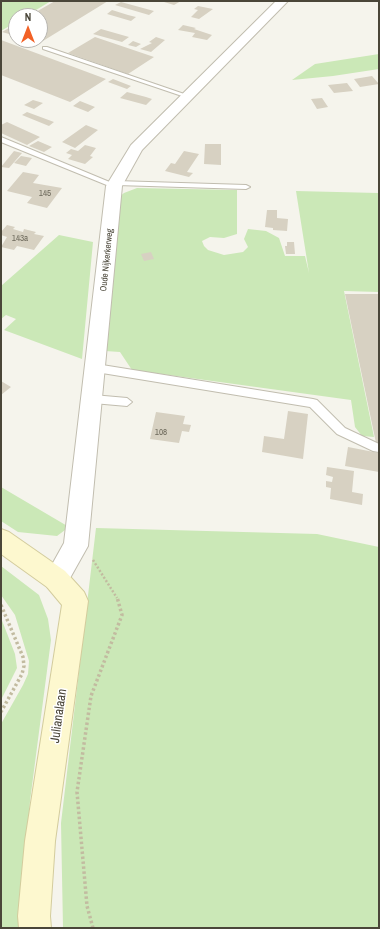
<!DOCTYPE html>
<style>
body{margin:0}
#map{position:relative;width:380px;height:929px;overflow:hidden;background:#f5f4ec;font-family:"Archivo Narrow",sans-serif}
canvas{display:block}
.frame{position:absolute;inset:0;border:2px solid #4a4639;pointer-events:none}
.north{position:absolute;left:8px;top:8px;width:40px;height:40px;box-sizing:border-box;background:#fff;border:1px solid #b7b5b0;border-radius:50%;rotate:0deg;font-size:11px;font-weight:700;line-height:16px;text-align:center;color:#4a4639}
.north::after{content:'';display:block;margin:auto;width:14px;height:18px;background:#f26126;clip-path:polygon(50% 0,100% 100%,50% 72%,0 100%)}
</style>
<div id="map">
<canvas width="380" height="929"></canvas>
<div class="frame"></div>
<div class="north">N</div>
</div>
<script>
const c = document.querySelector('canvas').getContext('2d');
c.lineJoin = 'round';
function fill(path, color) { c.fillStyle = color; c.fill(path, 'evenodd'); }
const toPath = rows => new Path2D(rows.map(r => 'M' + r).join(''));
function strokePath(path, color, width, dash) { c.strokeStyle = color; c.lineWidth = width; c.lineCap = dash ? 'butt' : 'round'; c.setLineDash(dash || []); c.stroke(path); }
function label(font, color, halo, rows, align = 'center') {
  c.font = font + ' "Archivo Narrow",sans-serif'; c.lineWidth = 3; c.setLineDash([]); c.textBaseline = 'middle'; c.strokeStyle = halo; c.fillStyle = color; for (const [text, x, y, turn = 0] of rows) {
    c.save(); c.translate(x, y); c.rotate((+turn || 0) * Math.PI / 180); c.textAlign = isNaN(turn) ? turn : align; if (halo) c.strokeText(text, 0, 0); c.fillText(text, 0, 0); c.restore();
  }
}
fill(toPath([
 [1,1,51,1,26,16,16,16,16,22,1,31],
 [379,54,379,69,333,76,292,80,315,64],
 [137,188,237,190,237,234,224,238,210,237,202,241,204,246,208,250,224,255,243,252,248,247,244,239,248,229,266,231,279,238,285,256,305,256,309,273,296,191,378,193,379,292,344,291,374,437,362,436,355,427,351,400,132,370,120,352,105,351,119,197,124,193],
 [59,235,93,242,82,359,4,330,16,319,6,315,1,319,1,286],
 [1,487,69,527,57,536,18,532,1,521],
 [96,528,317,534,379,547,379,928,63,928,61,823],
 [1,566,39,595,48,619,51,640,30,801,21,928,1,928,1,724,23,685,28,674,29,661,15,615,1,595],
 [1,618,15,654,17,668,1,700]
]), '#cbe8b7');
fill(toPath([
 [55,1,108,1,38,44,28,40,40,40,40,16,29,16],
 [166,1,181,1,174,5,164,2],
 [121,2,154,11,149,15,115,5],
 [198,6,213,9,199,19,191,17,198,10,194,9],
 [112,10,128,15,136,17,131,21,107,14],
 [16,24,16,36,2,32],
 [183,25,196,28,194,29,212,35,207,40,192,37,195,33,178,30],
 [101,29,129,37,122,42,93,34],
 [95,37,154,57,128,74,68,53],
 [156,37,165,40,151,52,140,49,152,43,149,42],
 [1,40,106,79,70,102,1,75],
 [133,41,141,44,136,47,128,45],
 [372,76,379,84,360,87,354,79],
 [113,79,131,86,127,89,108,82],
 [347,83,353,91,334,93,328,85],
 [127,92,146,97,152,99,146,105,120,98],
 [322,98,328,107,317,109,311,99],
 [33,100,43,103,34,109,24,105],
 [80,101,95,107,88,112,73,106],
 [27,112,54,122,49,126,22,115],
 [7,122,40,137,27,145,1,133,1,125],
 [86,125,98,130,75,148,62,142],
 [38,141,52,147,44,152,29,146],
 [205,144,221,144,221,165,204,164],
 [85,145,96,148,90,156,93,157,85,164,68,159,72,155,66,153,71,149,78,151],
 [14,151,22,153,9,168,1,167],
 [184,151,199,154,187,172,193,173,189,177,165,171,171,163,175,164],
 [21,156,32,158,26,166,14,163],
 [23,172,39,175,33,183,62,188,47,208,27,203,32,197,7,191],
 [267,210,277,210,277,218,288,219,287,231,273,230,273,228,265,227],
 [7,225,15,227,13,229,23,232,24,229,36,232,34,234,44,236,34,250,17,246,14,250,1,247,7,237,1,235,1,232],
 [287,242,294,242,295,254,286,254,285,246,287,246],
 [151,252,154,259,144,261,141,254],
 [345,294,379,294,379,443,376,443],
 [1,381,11,387,1,395],
 [288,411,308,414,303,459,262,452,264,436,284,439],
 [156,412,185,416,183,424,191,425,189,432,182,431,179,443,150,439],
 [348,447,379,453,379,472,345,466],
 [327,467,354,471,352,492,363,494,362,505,330,499,331,488,326,487,326,481,332,482,333,477,326,475]
]), '#d7d1c2');
const lane = toPath([
 [43,47,47,47,190,96,185,97,43,49,43,47],
 [1,137,112,183,116,181,246,185,250,187,246,189,117,185,114,188,1,142,1,137],
 [96,364,313,399,317,400,345,428,379,444,379,452,373,451,337,434,310,407,96,372,91,368,96,364],
 [93,395,127,398,132,402,127,406,93,403,88,399,93,395]
]);
const street = toPath([
 [276,1,288,1,142,150,122,186,88,546,65,587,56,591,47,587,44,579,64,543,106,186,131,145,276,1]
]);
const secondary = toPath([
 [1,529,9,532,65,571,84,592,88,601,55,841,50,916,51,928,19,928,18,916,25,841,62,605,47,587,1,554,1,529]
]);
strokePath(lane, '#c1bdaf', 2);
strokePath(street, '#c1bdaf', 2);
strokePath(secondary, '#d3cc9d', 2);
strokePath(toPath([
 [93,560,117,598]
]), '#c2bba0', 2.5, [2, 2]);
strokePath(toPath([
 [1,605,23,657,24,666,22,674,1,712],
 [93,928,87,906,77,792,91,696,122,615,117,597]
]), '#c2bba0', 3.5, [2.5, 2.5]);
fill(lane, '#fff');
fill(street, '#fff');
fill(secondary, '#fdf8cf');
label('9px', '#6d695b', null, [
 ["145",45,194],
 ["143a",20,239],
 ["108",161,433]
]);
label('9px', '#4a4639', '#fff', [
 ["Oude Nijkerkerweg",107,260,-84]
]);
label('13px', '#4a4639', '#fff', [
 ["Julianalaan",59,716,-82]
]);
</script>
